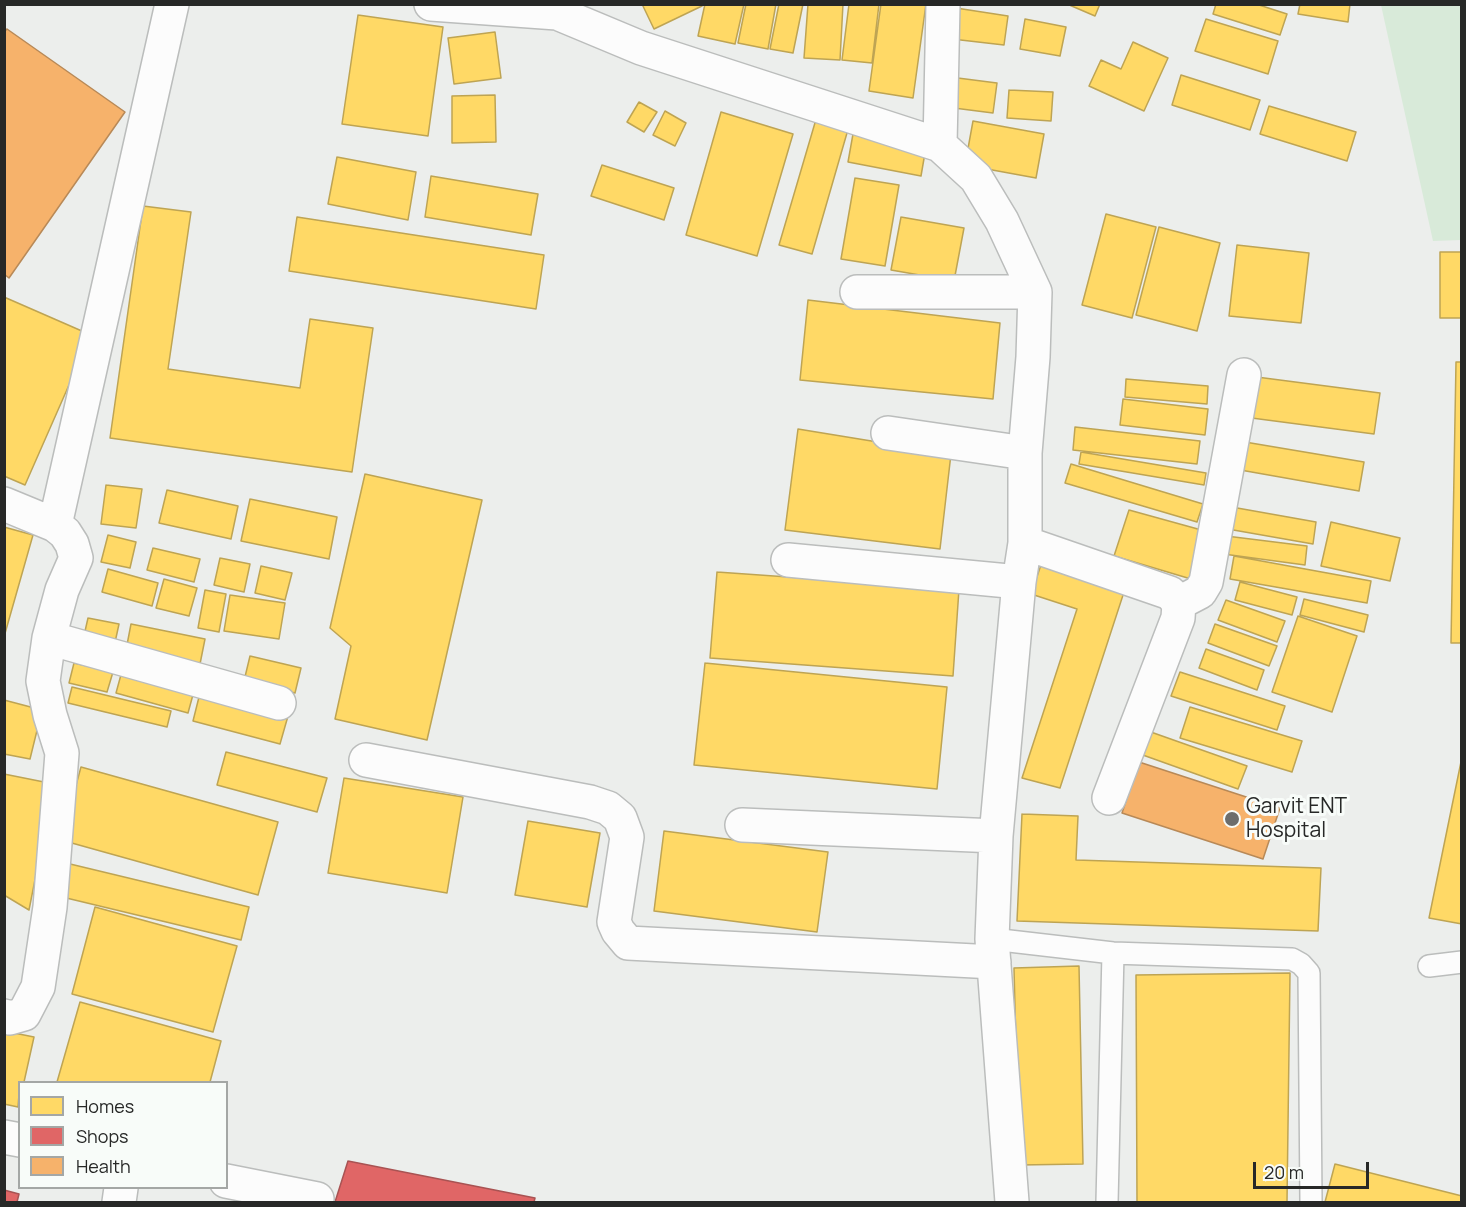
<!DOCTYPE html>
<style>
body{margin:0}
#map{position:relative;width:1466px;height:1207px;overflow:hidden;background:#eceeec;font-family:Manrope,sans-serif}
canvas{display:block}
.frame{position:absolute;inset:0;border:6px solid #272827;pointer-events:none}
.legend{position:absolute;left:18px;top:1081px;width:210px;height:108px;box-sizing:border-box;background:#f8fcf9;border:2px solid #a4a7a5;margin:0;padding:8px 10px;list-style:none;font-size:18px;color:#272827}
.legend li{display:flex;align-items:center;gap:12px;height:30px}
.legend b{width:30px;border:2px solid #a4a7a5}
.scale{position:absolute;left:1253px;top:1162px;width:116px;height:27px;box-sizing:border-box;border:3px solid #272827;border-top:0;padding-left:8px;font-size:18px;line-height:21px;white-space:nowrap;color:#272827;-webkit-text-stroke:4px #f8fcf9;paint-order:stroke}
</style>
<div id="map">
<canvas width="1466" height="1207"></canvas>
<div class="frame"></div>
<ul class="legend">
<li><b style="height:16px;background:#ffd966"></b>Homes</li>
<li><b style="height:16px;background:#e06666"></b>Shops</li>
<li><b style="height:16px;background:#f6b26b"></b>Health</li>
</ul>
<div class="scale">20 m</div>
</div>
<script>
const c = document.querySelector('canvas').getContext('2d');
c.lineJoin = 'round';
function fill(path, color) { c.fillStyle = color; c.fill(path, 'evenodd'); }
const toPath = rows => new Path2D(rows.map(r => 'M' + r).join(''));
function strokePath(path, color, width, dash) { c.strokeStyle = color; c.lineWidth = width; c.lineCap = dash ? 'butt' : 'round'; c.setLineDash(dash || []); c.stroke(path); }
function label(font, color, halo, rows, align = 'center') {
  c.font = font + ' Manrope,sans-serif'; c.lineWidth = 6; c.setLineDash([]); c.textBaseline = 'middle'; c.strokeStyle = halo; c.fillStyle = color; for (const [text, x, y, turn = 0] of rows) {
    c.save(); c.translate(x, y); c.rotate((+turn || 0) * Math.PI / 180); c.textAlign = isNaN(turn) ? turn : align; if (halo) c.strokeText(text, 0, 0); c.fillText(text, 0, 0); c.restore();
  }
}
fill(toPath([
 [1381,5,1461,5,1461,240,1433,241]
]), '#d8ead9');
const homes = toPath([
 [642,4,702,4,702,6,654,29,642,4],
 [705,4,744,4,735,44,698,36,705,4],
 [746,4,776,4,768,49,738,43,746,4],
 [779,4,803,4,793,53,770,49,779,4],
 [808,4,843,4,840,60,804,58,808,4],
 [849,4,879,4,872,63,842,60,849,4],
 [881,4,926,4,913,98,869,91,881,4],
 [1067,4,1100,4,1095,16,1067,4],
 [1216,4,1256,4,1287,14,1280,35,1213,14,1216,4],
 [1300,4,1350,4,1348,22,1298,14,1300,4],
 [956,8,1008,16,1004,45,952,39,956,8],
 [358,15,443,27,428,136,342,124,358,15],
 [1025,19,1066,27,1060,56,1020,49,1025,19],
 [1206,19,1278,41,1268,74,1195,51,1206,19],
 [495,32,501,78,454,84,448,38,495,32],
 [1133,42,1168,58,1144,111,1089,86,1101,60,1121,69,1133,42],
 [1181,75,1260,100,1250,130,1172,105,1181,75],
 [950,77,997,83,993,113,946,107,950,77],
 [1009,90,1053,92,1051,121,1007,118,1009,90],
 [495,95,496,142,452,143,452,96,495,95],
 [639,102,657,112,644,132,627,122,639,102],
 [1269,106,1356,132,1347,161,1260,134,1269,106],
 [665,111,686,123,675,146,653,135,665,111],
 [721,112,793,134,757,256,686,235,721,112],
 [817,116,849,126,812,254,779,245,817,116],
 [973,121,1044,134,1036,178,965,165,973,121],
 [853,134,926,147,921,176,848,162,853,134],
 [337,157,416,172,408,220,328,204,337,157],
 [602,165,674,188,664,220,591,196,602,165],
 [431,176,538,194,531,235,425,217,431,176],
 [855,178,899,185,885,266,841,259,855,178],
 [143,206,191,212,168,369,300,388,310,319,373,328,352,472,110,438,143,206],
 [1106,214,1156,227,1132,318,1082,305,1106,214],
 [297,217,544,255,536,309,289,271,297,217],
 [901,217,964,228,954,281,891,270,901,217],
 [1159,227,1220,243,1197,331,1136,315,1159,227],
 [1237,245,1309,253,1301,323,1229,316,1237,245],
 [1440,252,1462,252,1462,318,1440,318,1440,252],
 [4,297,91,335,25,485,4,476,4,297],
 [808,300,1000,323,993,399,800,380,808,300],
 [1456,362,1462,362,1462,643,1451,643,1456,362],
 [1249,376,1380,393,1374,434,1244,417,1249,376],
 [1126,379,1208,386,1207,404,1125,397,1126,379],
 [1123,399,1208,409,1205,435,1120,425,1123,399],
 [1075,427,1200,441,1197,464,1073,450,1075,427],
 [798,429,951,454,940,549,785,530,798,429],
 [1233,440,1364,462,1359,491,1229,468,1233,440],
 [1081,452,1206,473,1204,485,1079,464,1081,452],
 [1071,464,1203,504,1197,522,1065,483,1071,464],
 [365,474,482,500,427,740,335,719,351,646,330,628,365,474],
 [106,485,142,489,136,528,101,524,106,485],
 [167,490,238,506,231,539,159,523,167,490],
 [250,499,337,517,329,559,241,541,250,499],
 [1226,506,1316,522,1313,544,1222,528,1226,506],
 [1129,510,1205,531,1191,579,1114,556,1129,510],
 [1331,522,1400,538,1390,581,1321,566,1331,522],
 [4,527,33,535,4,637,4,527],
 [108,535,136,542,130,568,101,562,108,535],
 [1218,535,1307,546,1305,565,1216,553,1218,535],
 [153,548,200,559,194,582,147,570,153,548],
 [1234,556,1371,581,1367,603,1230,579,1234,556],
 [220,558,250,564,244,592,214,585,220,558],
 [1042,562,1125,589,1060,788,1022,778,1077,609,1031,594,1042,562],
 [261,566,292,573,285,600,255,593,261,566],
 [108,569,158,583,152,606,102,592,108,569],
 [717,572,959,589,953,676,710,658,717,572],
 [164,579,197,588,189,616,156,608,164,579],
 [1240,582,1297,597,1292,615,1235,600,1240,582],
 [205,590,226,594,219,632,198,628,205,590],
 [230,595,285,603,279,639,224,631,230,595],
 [1304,599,1368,615,1364,632,1300,615,1304,599],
 [1226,600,1285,621,1277,642,1218,620,1226,600],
 [1298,616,1357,636,1332,712,1272,692,1298,616],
 [88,618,119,624,114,647,83,640,88,618],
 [131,624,205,639,200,664,126,650,131,624],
 [1215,624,1277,646,1269,666,1208,643,1215,624],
 [1206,649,1264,670,1257,690,1199,668,1206,649],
 [250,656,301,668,295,693,244,681,250,656],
 [74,663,113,672,107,692,69,683,74,663],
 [705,663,947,687,937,789,694,765,705,663],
 [122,671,194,691,188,713,116,693,122,671],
 [1180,672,1285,706,1277,730,1171,696,1180,672],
 [72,687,171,711,167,727,68,703,72,687],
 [200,693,288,716,280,744,193,721,200,693],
 [4,700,42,710,30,759,4,754,4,700],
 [1190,707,1302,741,1292,772,1180,738,1190,707],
 [1148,731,1247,766,1238,789,1140,754,1148,731],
 [226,752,327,778,317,812,217,785,226,752],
 [1462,757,1462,924,1429,918,1462,757],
 [81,767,278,822,258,895,61,840,81,767],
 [4,774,54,784,29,910,4,895,4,774],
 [344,778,463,797,447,893,328,873,344,778],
 [1022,814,1078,816,1076,860,1321,868,1318,931,1017,921,1022,814],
 [528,821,600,833,587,907,515,895,528,821],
 [664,831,828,852,817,932,654,911,664,831],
 [66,863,249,907,241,940,58,896,66,863],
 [95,907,237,946,213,1032,72,994,95,907],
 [1079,966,1083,1164,1019,1165,1014,968,1079,966],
 [1290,973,1287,1202,1137,1202,1136,975,1290,973],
 [80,1002,221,1041,210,1082,57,1082,80,1002],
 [4,1031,34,1037,24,1082,20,1082,18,1107,4,1104,4,1031],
 [1335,1164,1462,1196,1462,1202,1325,1202,1335,1164]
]);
fill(homes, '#ffd966');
strokePath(homes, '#bea453', 1.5);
const shops = toPath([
 [348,1161,535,1198,534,1202,335,1202,348,1161],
 [4,1190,19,1194,17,1202,4,1202,4,1190]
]);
fill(shops, '#e06666');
strokePath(shops, '#a85353', 1.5);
const health = toPath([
 [7,29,125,112,9,278,4,274,4,32,7,29],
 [1139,762,1280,808,1263,859,1122,813,1139,762]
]);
fill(health, '#f6b26b');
strokePath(health, '#b88957', 1.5);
const service = toPath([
 [992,939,1113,953,1292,959,1301,964,1309,973,1311,1202],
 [1429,966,1462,962],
 [1107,1202,1113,953]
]);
const minor = toPath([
 [431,4,557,13],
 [550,4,557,13,641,48,940,145,976,178,1002,221,1035,292,1033,357,1025,453,1025,543,1019,582,996,836,992,939,1012,1202],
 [940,145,943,4],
 [857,292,1035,292],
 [888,433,1025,453],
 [4,504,55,525,65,533,72,544,76,558,62,590,49,638,43,681,50,715,62,753,50,907,38,987,24,1014,10,1018,4,1016],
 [55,525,172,4],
 [1025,543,1170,593,1179,603,1178,618,1109,798],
 [788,560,1019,582],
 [1179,603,1200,592,1206,582,1244,375],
 [49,638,279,703],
 [366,760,590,802,608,808,620,818,627,837,614,922,618,931,628,943,994,962],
 [742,825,996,836],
 [4,1137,20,1140],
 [226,1181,317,1199],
 [119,1202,121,1188]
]);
strokePath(service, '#bbbdbc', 24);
strokePath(minor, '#bbbdbc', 36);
strokePath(service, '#fcfcfc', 21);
strokePath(minor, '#fcfcfc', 33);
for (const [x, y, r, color] of [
 [1232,819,8,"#6c6d6c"]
]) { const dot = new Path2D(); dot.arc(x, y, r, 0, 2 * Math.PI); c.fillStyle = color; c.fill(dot); strokePath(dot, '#f8fcf9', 2); }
label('21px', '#272827', '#f8fcf9', [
 ["Garvit ENT",1246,807],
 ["Hospital",1246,831]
], 'left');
</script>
